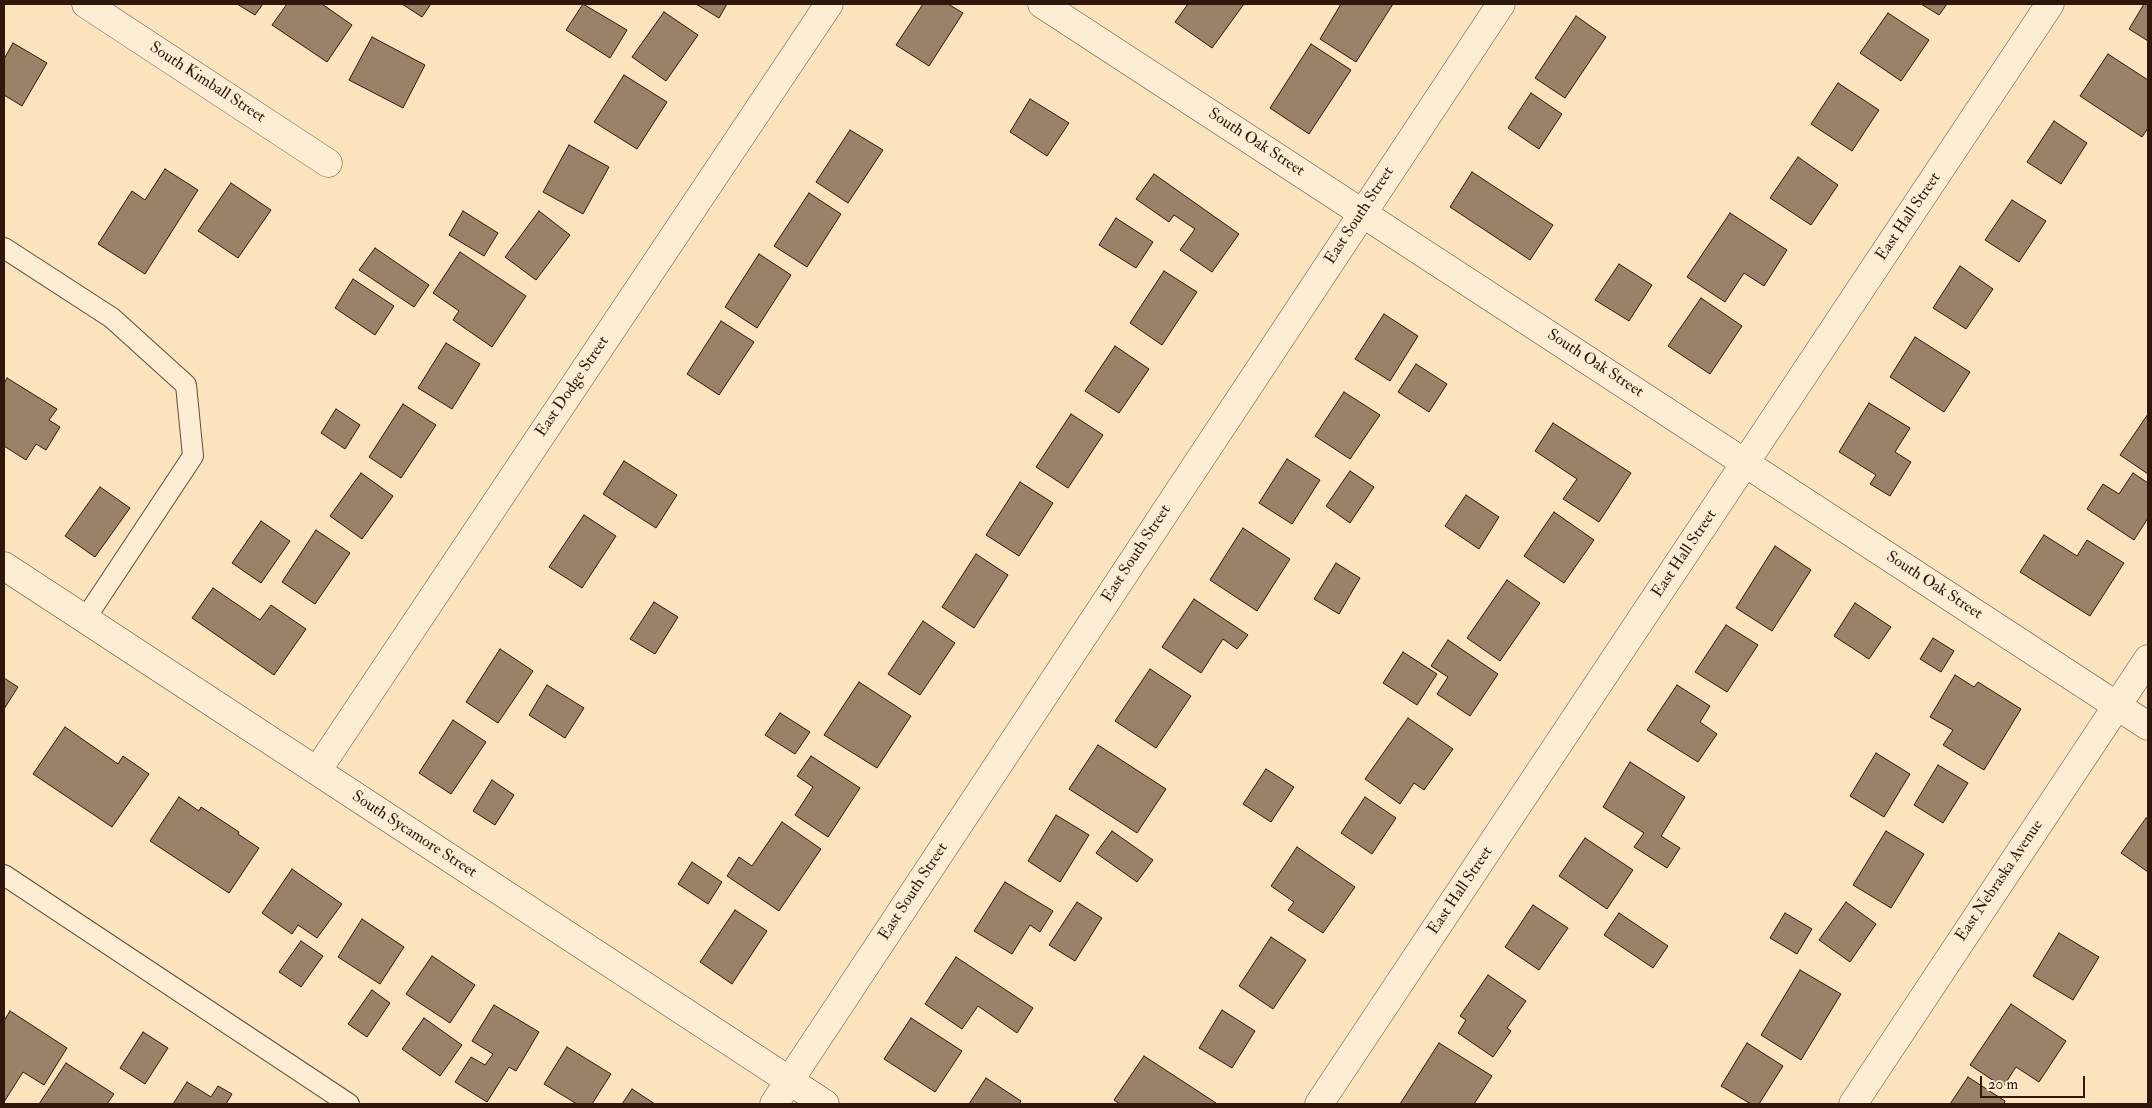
<!DOCTYPE html>
<style>
body{margin:0}
#map{position:relative;width:2152px;height:1108px;overflow:hidden;background:#fbe3bd;font-family:"IM FELL Double Pica",serif}
canvas{display:block}
.frame{position:absolute;inset:0;border:5px solid #2f180b;pointer-events:none}
.scale{position:absolute;left:1980px;top:1076px;width:105px;height:22px;box-sizing:border-box;border:2px solid #2f180b;border-top:0;padding-left:6px;font-size:15px;line-height:18px;white-space:nowrap;color:#2f180b;-webkit-text-stroke:4px #fcedd4;paint-order:stroke}
</style>
<div id="map">
<canvas width="2152" height="1108"></canvas>
<div class="frame"></div>
<div class="scale">20 m</div>
</div>
<script>
const c = document.querySelector('canvas').getContext('2d');
c.lineJoin = 'round';
function fill(path, color) { c.fillStyle = color; c.fill(path, 'evenodd'); }
const toPath = rows => new Path2D(rows.map(r => 'M' + r).join(''));
function strokePath(path, color, width, dash) { c.strokeStyle = color; c.lineWidth = width; c.lineCap = dash ? 'butt' : 'round'; c.setLineDash(dash || []); c.stroke(path); }
function label(font, color, halo, rows, align = 'center') {
  c.font = font + ' "IM FELL Double Pica",serif'; c.lineWidth = 4; c.setLineDash([]); c.textBaseline = 'middle'; c.strokeStyle = halo; c.fillStyle = color; for (const [text, x, y, turn = 0] of rows) {
    c.save(); c.translate(x, y); c.rotate((+turn || 0) * Math.PI / 180); c.textAlign = isNaN(turn) ? turn : align; if (halo) c.strokeText(text, 0, 0); c.fillText(text, 0, 0); c.restore();
  }
}
const building = toPath([
 [237,4,263,4,255,15,237,4],
 [287,4,322,4,352,25,327,62,272,25,287,4],
 [402,4,431,4,422,17,402,4],
 [583,4,627,30,610,58,566,30,583,4],
 [696,4,727,4,719,18,696,4],
 [923,4,948,4,963,13,929,66,896,45,923,4],
 [1188,4,1244,4,1212,48,1175,22,1188,4],
 [1341,4,1393,4,1356,62,1320,39,1341,4],
 [1921,4,1947,4,1939,15,1921,4],
 [2144,4,2148,4,2148,41,2129,29,2144,4],
 [664,12,698,35,666,81,632,57,664,12],
 [1888,13,1929,40,1901,81,1860,53,1888,13],
 [1576,16,1606,37,1565,98,1535,78,1576,16],
 [372,37,425,65,403,108,349,80,372,37],
 [13,43,47,63,22,106,4,95,4,59,13,43],
 [1311,44,1351,70,1309,134,1270,108,1311,44],
 [2108,54,2148,80,2148,128,2142,137,2080,96,2108,54],
 [624,75,667,102,637,149,594,122,624,75],
 [1838,83,1879,110,1852,151,1811,124,1838,83],
 [1531,93,1562,114,1539,149,1508,128,1531,93],
 [1030,99,1069,123,1047,156,1010,132,1030,99],
 [2054,121,2087,143,2061,184,2027,162,2054,121],
 [850,130,883,150,848,203,816,182,850,130],
 [569,145,609,167,583,214,543,192,569,145],
 [1798,157,1838,185,1811,225,1770,198,1798,157],
 [165,169,198,190,145,274,98,244,132,191,145,200,165,169],
 [1472,172,1553,225,1530,260,1450,207,1472,172],
 [1154,174,1239,234,1212,272,1180,250,1195,229,1174,215,1169,222,1136,199,1154,174],
 [231,183,271,210,238,258,198,231,231,183],
 [809,193,841,214,807,267,774,246,809,193],
 [2012,200,2046,221,2019,262,1985,240,2012,200],
 [463,211,498,233,484,256,449,235,463,211],
 [539,211,570,235,536,280,505,257,539,211],
 [1730,213,1787,250,1764,286,1744,273,1725,302,1687,277,1730,213],
 [1116,218,1153,242,1136,268,1099,245,1116,218],
 [375,248,429,285,414,307,359,270,375,248],
 [460,252,526,296,492,347,453,320,459,311,433,293,460,252],
 [759,254,791,275,757,328,725,307,759,254],
 [1619,264,1652,285,1629,321,1595,300,1619,264],
 [1960,266,1993,289,1966,329,1933,308,1960,266],
 [1164,271,1197,292,1162,345,1130,323,1164,271],
 [353,279,394,306,375,335,335,308,353,279],
 [1701,298,1742,326,1710,374,1668,346,1701,298],
 [1384,314,1418,336,1390,381,1355,359,1384,314],
 [721,321,754,342,719,395,687,374,721,321],
 [1915,337,1970,372,1944,412,1890,377,1915,337],
 [446,343,480,364,452,409,418,388,446,343],
 [1115,346,1149,369,1119,413,1085,391,1115,346],
 [1416,364,1447,384,1429,412,1398,392,1416,364],
 [7,378,57,409,49,420,60,427,46,450,36,444,26,460,4,446,4,384,7,378],
 [1344,392,1380,415,1350,459,1315,436,1344,392],
 [1869,403,1910,428,1895,452,1911,462,1890,496,1870,484,1876,475,1839,452,1869,403],
 [403,404,436,425,401,478,369,457,403,404],
 [336,409,360,425,345,449,321,433,336,409],
 [1071,414,1103,435,1068,488,1036,467,1071,414],
 [2148,414,2148,474,2120,455,2148,414],
 [1553,423,1631,473,1599,522,1563,499,1577,479,1535,451,1553,423],
 [1287,459,1320,480,1292,524,1259,503,1287,459],
 [624,461,677,495,656,528,603,494,624,461],
 [1350,471,1374,487,1350,523,1326,506,1350,471],
 [361,473,393,496,362,539,330,516,361,473],
 [2133,473,2148,483,2148,518,2134,540,2087,509,2103,484,2119,494,2133,473],
 [1020,482,1053,503,1019,556,986,535,1020,482],
 [100,487,130,508,95,557,65,536,100,487],
 [1466,495,1499,517,1479,549,1445,526,1466,495],
 [1554,512,1594,540,1564,583,1524,556,1554,512],
 [584,515,616,536,582,588,549,567,584,515],
 [261,521,290,541,261,583,232,563,261,521],
 [1243,528,1290,559,1257,611,1210,580,1243,528],
 [316,530,350,553,315,604,282,582,316,530],
 [2044,535,2077,556,2087,540,2124,563,2090,616,2020,572,2044,535],
 [1775,546,1811,570,1772,631,1736,608,1775,546],
 [976,554,1008,575,974,628,942,607,976,554],
 [1336,563,1360,578,1339,614,1314,599,1336,563],
 [1507,580,1540,603,1500,661,1467,638,1507,580],
 [213,588,260,620,271,605,306,629,274,675,192,618,213,588],
 [1194,599,1248,635,1237,649,1223,639,1201,673,1162,647,1194,599],
 [654,602,678,617,655,654,630,639,654,602],
 [1855,603,1891,627,1869,659,1834,636,1855,603],
 [923,621,955,643,920,695,888,674,923,621],
 [1726,625,1758,645,1727,692,1695,672,1726,625],
 [1933,638,1954,651,1941,672,1920,659,1933,638],
 [1448,640,1498,674,1470,716,1437,694,1448,677,1431,666,1448,640],
 [500,649,533,671,498,723,466,702,500,649],
 [1403,652,1437,674,1417,705,1383,683,1403,652],
 [1150,669,1191,696,1156,748,1115,721,1150,669],
 [1955,675,1974,687,1978,682,2021,709,1984,770,1943,745,1953,730,1930,717,1955,675],
 [4,678,18,687,4,709,4,678],
 [859,682,911,716,877,768,824,735,859,682],
 [547,685,584,708,565,738,529,715,547,685],
 [1677,685,1710,706,1700,722,1717,734,1698,762,1647,730,1677,685],
 [780,713,810,732,795,754,765,735,780,713],
 [1408,718,1453,749,1424,790,1414,783,1400,804,1365,779,1408,718],
 [453,720,486,742,451,794,419,773,453,720],
 [65,727,118,764,123,756,149,774,112,827,33,774,65,727],
 [1098,745,1166,789,1137,833,1069,789,1098,745],
 [1876,753,1910,774,1884,817,1850,796,1876,753],
 [811,756,860,788,828,837,795,815,813,787,797,776,811,756],
 [1630,762,1685,797,1661,836,1680,848,1667,868,1634,847,1644,833,1603,807,1630,762],
 [1938,765,1968,783,1943,823,1914,805,1938,765],
 [1266,769,1294,787,1271,822,1243,804,1266,769],
 [492,780,514,795,495,825,473,811,492,780],
 [179,797,199,811,201,807,239,832,238,834,259,848,229,893,150,841,179,797],
 [1365,797,1396,818,1372,854,1341,833,1365,797],
 [1056,815,1089,835,1060,882,1028,861,1056,815],
 [2146,818,2148,819,2148,872,2121,853,2146,818],
 [782,822,821,849,779,911,727,876,739,857,752,866,782,822],
 [1112,831,1153,860,1137,882,1096,853,1112,831],
 [1886,831,1924,854,1891,908,1853,885,1886,831],
 [1585,838,1633,870,1607,909,1559,876,1585,838],
 [1297,847,1355,887,1323,933,1288,910,1294,902,1271,886,1297,847],
 [692,862,722,882,708,904,678,884,692,862],
 [292,869,342,904,317,938,298,925,292,934,262,913,292,869],
 [1005,882,1053,911,1040,932,1030,925,1012,954,974,931,1005,882],
 [1077,902,1102,918,1075,961,1049,945,1077,902],
 [1846,902,1876,924,1850,962,1819,940,1846,902],
 [1533,905,1568,928,1539,970,1505,947,1533,905],
 [735,910,767,931,732,984,700,962,735,910],
 [1619,913,1668,946,1653,968,1604,935,1619,913],
 [1785,913,1812,929,1797,954,1770,938,1785,913],
 [362,919,404,947,380,984,338,957,362,919],
 [2059,933,2099,957,2073,1000,2033,976,2059,933],
 [1271,937,1306,960,1273,1009,1239,986,1271,937],
 [301,941,323,956,301,987,279,972,301,941],
 [432,956,475,985,450,1023,406,994,432,956],
 [956,957,1033,1008,1017,1033,978,1006,962,1029,925,1004,956,957],
 [1800,970,1841,994,1801,1060,1761,1035,1800,970],
 [1488,975,1526,1001,1507,1028,1511,1031,1493,1057,1458,1033,1466,1020,1460,1016,1488,975],
 [372,990,390,1003,367,1037,348,1024,372,990],
 [2011,1004,2066,1041,2039,1082,2016,1067,2003,1087,1970,1065,2011,1004],
 [494,1005,539,1032,516,1071,509,1067,487,1102,455,1082,471,1057,485,1065,493,1054,472,1041,494,1005],
 [1222,1010,1255,1031,1232,1068,1199,1048,1222,1010],
 [10,1011,67,1048,44,1085,23,1072,4,1102,4,1021,10,1011],
 [424,1018,462,1045,440,1076,402,1049,424,1018],
 [911,1018,962,1051,935,1092,884,1059,911,1018],
 [143,1032,168,1048,145,1084,120,1068,143,1032],
 [1439,1043,1492,1076,1474,1104,1400,1104,1439,1043],
 [1747,1043,1783,1066,1759,1104,1751,1104,1721,1086,1747,1043],
 [567,1047,611,1074,592,1104,577,1104,544,1084,567,1047],
 [1144,1056,1216,1103,1215,1104,1120,1104,1114,1100,1144,1056],
 [66,1063,114,1094,107,1104,39,1104,66,1063],
 [1968,1077,2005,1101,2004,1104,1950,1104,1968,1077],
 [986,1078,1021,1101,1019,1104,969,1104,986,1078],
 [187,1082,211,1097,218,1086,232,1094,226,1104,173,1104,187,1082],
 [632,1089,655,1104,622,1104,632,1089]
]);
fill(building, '#998268');
strokePath(building, '#2f180b', 1);
const lane = toPath([
 [4,248,112,318,186,385,193,456,85,619],
 [4,875,349,1104]
]);
const street = toPath([
 [86,4,328,163],
 [1042,4,2148,726],
 [4,566,825,1104],
 [317,771,829,4],
 [774,1104,1501,4],
 [1319,1104,2050,4],
 [1853,1104,2148,659]
]);
strokePath(lane, '#624b38', 22);
strokePath(street, '#624b38', 29);
strokePath(lane, '#fcedd4', 20);
strokePath(street, '#fcedd4', 28);
label('16px', '#2f180b', '#fcedd4', [
 ["South Kimball Street",207,83,33],
 ["South Oak Street",1256,143,33],
 ["East South Street",1360,216,-57],
 ["East Hall Street",1909,217,-56],
 ["South Oak Street",1595,364,33],
 ["East Dodge Street",573,387,-56],
 ["East South Street",1137,554,-57],
 ["East Hall Street",1685,554,-56],
 ["South Oak Street",1934,586,33],
 ["South Sycamore Street",414,835,33],
 ["East Nebraska Avenue",2000,881,-56],
 ["East Hall Street",1461,891,-56],
 ["East South Street",914,892,-57]
]);
</script>
